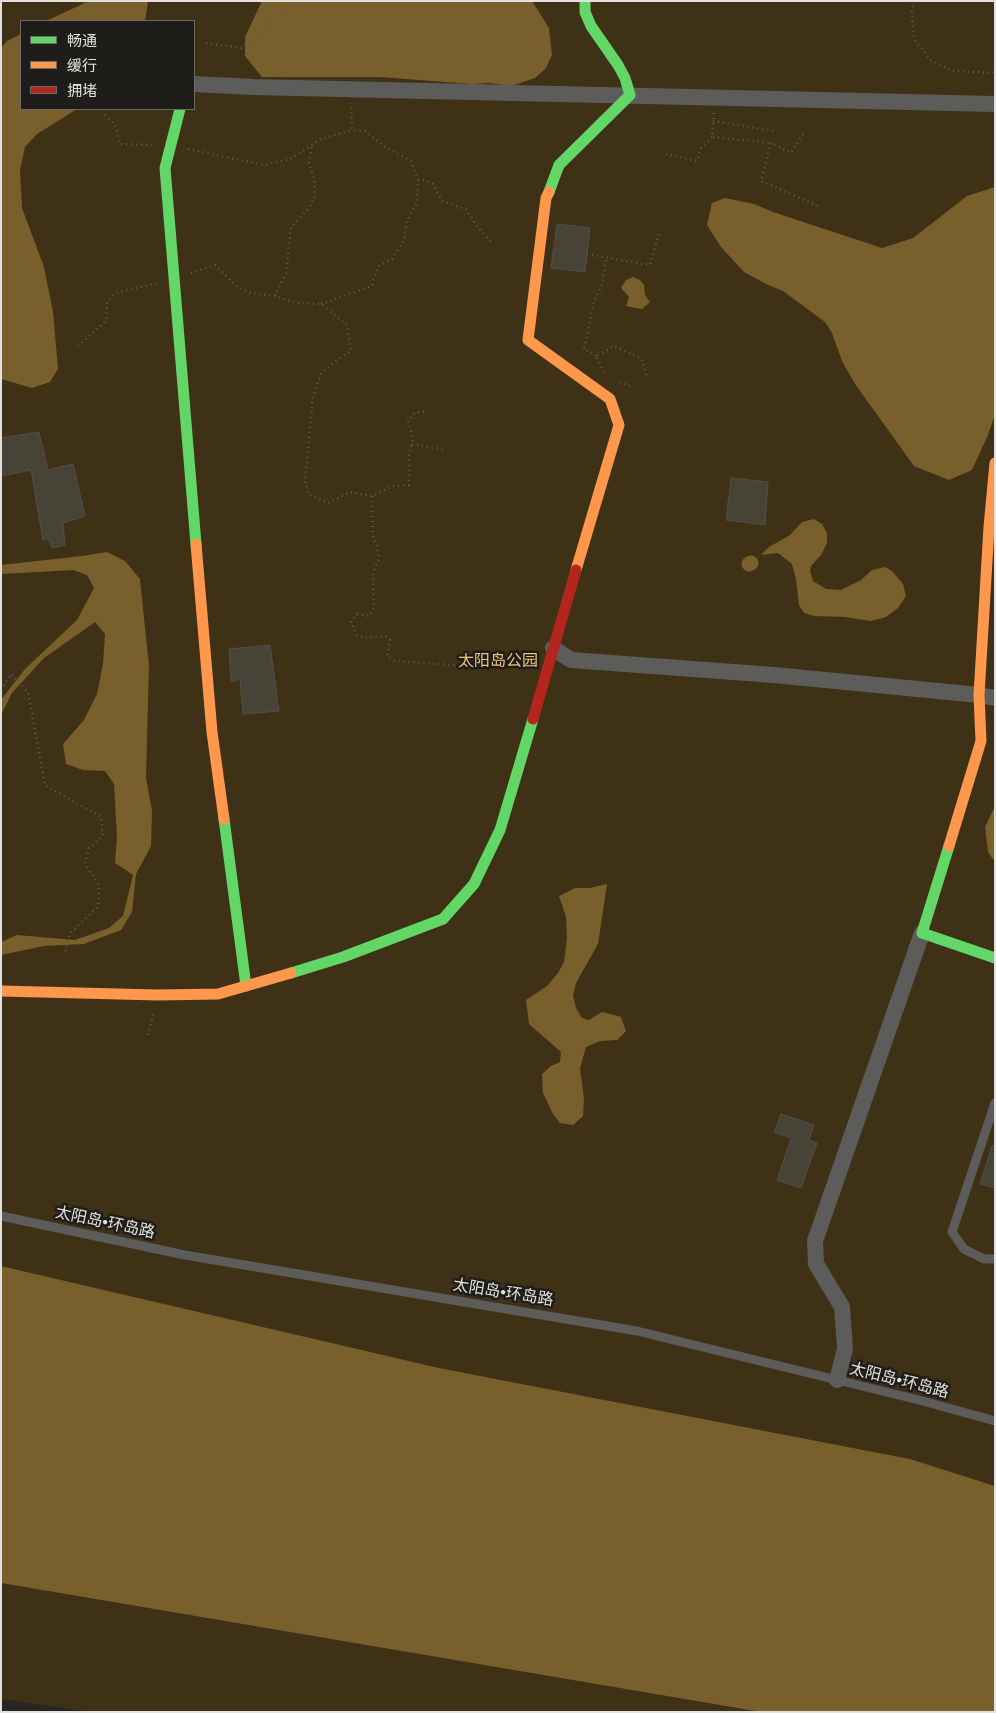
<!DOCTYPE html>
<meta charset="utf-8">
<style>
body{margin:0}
#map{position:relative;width:996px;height:1713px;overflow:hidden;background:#272624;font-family:Arial,"Noto Sans SC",sans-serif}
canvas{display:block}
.frame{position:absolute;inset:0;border:2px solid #e2e1df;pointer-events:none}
.legend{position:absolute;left:20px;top:20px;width:175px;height:90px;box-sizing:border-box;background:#1e1d1a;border:1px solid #6c6b69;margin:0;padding:6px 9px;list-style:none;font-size:15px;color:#e2e1df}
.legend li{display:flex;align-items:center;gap:10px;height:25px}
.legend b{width:25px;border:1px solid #6c6b69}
</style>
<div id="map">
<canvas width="996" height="1713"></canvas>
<div class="frame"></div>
<ul class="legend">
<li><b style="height:6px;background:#63d668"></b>畅通</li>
<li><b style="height:6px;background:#ff974d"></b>缓行</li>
<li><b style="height:6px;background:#b3261e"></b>拥堵</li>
</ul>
</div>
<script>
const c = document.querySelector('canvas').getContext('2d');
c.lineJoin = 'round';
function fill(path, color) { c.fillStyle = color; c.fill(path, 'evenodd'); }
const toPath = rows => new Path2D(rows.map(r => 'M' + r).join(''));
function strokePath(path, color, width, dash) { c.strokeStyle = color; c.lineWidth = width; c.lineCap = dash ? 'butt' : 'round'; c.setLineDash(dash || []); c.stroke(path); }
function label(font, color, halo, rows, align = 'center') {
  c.font = font + ' Arial,"Noto Sans SC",sans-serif'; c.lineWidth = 5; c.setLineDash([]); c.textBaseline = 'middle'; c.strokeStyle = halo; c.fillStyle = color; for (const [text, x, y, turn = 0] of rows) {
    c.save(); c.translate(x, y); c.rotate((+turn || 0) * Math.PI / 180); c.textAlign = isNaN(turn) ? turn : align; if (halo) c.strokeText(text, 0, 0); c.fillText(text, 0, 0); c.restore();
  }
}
fill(toPath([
 [1,1,995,1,995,1486,910,1459,439,1368,1,1266],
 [21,21,194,21,194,109,21,109],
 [25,1220,407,1291,185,1255],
 [1,1583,761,1712,91,1712,1,1699]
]), '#3f3115');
fill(toPath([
 [89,1,145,1,148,3,145,21,46,21],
 [262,1,532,1,549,28,552,55,546,68,535,78,511,86,490,83,471,84,380,77,262,77,245,56,245,37],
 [21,34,21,109,77,109,37,134,25,147,20,170,22,208,44,267,53,312,58,369,50,382,32,388,1,379,1,48,7,41],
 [995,187,995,415,987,437,972,470,949,480,914,466,855,384,842,361,832,333,825,322,783,291,766,284,744,272,721,247,707,225,712,203,725,198,754,204,773,212,882,248,913,238,967,196],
 [633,277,640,280,644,285,645,295,650,302,642,309,626,306,629,297,621,288,626,280],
 [814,519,822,524,827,533,827,543,821,555,811,566,810,571,813,581,826,589,841,590,861,580,872,570,885,567,892,571,903,584,906,596,898,608,886,617,871,621,845,617,814,616,804,613,799,605,796,579,792,564,778,553,761,555,769,547,790,535,802,522],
 [107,552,125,561,140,579,149,666,146,778,152,811,151,846,136,874,132,912,121,930,84,944,44,946,1,955,1,942,17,935,75,940,109,928,123,916,133,875,115,863,117,836,114,784,105,771,83,770,66,764,63,744,84,720,97,694,103,664,105,634,95,622,44,658,12,693,1,715,1,700,25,669,77,620,94,588,87,575,73,570,1,574,1,565,82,556],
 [995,806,995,862,988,852,985,827],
 [607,884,598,944,576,983,573,995,576,1008,582,1018,589,1020,602,1012,621,1017,626,1031,617,1040,600,1041,586,1047,580,1068,584,1099,583,1116,573,1125,560,1123,553,1114,543,1093,542,1074,551,1066,560,1062,561,1052,529,1024,526,1000,547,986,558,973,564,962,567,938,566,917,559,896,575,888,590,888],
 [1,1266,439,1368,910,1459,995,1486,995,1712,761,1712,1,1583]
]), '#795f2c');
strokePath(toPath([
 [749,564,751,563]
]), '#795f2c', 15);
const building = toPath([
 [557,224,590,228,585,272,551,268,557,224],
 [39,432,48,470,73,464,85,516,63,523,65,545,52,548,48,538,43,540,31,470,1,476,1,438,39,432],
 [731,478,768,482,765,525,726,520,731,478],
 [270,645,279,711,243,714,240,679,231,682,229,649,270,645],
 [781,1114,814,1125,809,1140,817,1143,801,1188,777,1180,791,1138,774,1132,781,1114],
 [992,1146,995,1146,995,1188,980,1184,992,1146]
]);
fill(building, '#474336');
strokePath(building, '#504f4e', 1);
strokePath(toPath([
 [78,1,93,4,97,1],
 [914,1,912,11,914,39,931,60,952,71,995,73],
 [206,43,241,48,263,31,277,16,298,1],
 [714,113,712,137,771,143],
 [105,115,115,125,120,144,153,145],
 [713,121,774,131],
 [803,134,791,153,771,143,761,181,818,206],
 [188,149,264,165,290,159,321,139,352,130,351,103],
 [666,154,697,161,701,148,712,137],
 [418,180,424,180,433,184,442,201,467,210,476,225,492,243],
 [587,254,650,265,659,233],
 [191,273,215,265,236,286,251,293,275,296,296,303,321,304,347,325,351,351,334,362,321,374,313,397,305,480,308,494,328,503,350,492,372,496,393,486,409,485,409,454,413,438,408,421,414,413,426,411],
 [275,296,286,273,291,227,309,208,315,196,314,179,309,163,312,145],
 [321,304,372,286,375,274,379,266,392,259,403,242,408,219,417,203,418,180,411,161,384,146,365,131,352,130],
 [78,346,106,321,107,303,115,293,157,283],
 [596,356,584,349,594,301,601,287,607,257],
 [604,372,596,356,614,346,642,359,647,377],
 [620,382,630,386],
 [412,444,444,450],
 [372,496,373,538,377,546,379,558,373,573,374,608,369,616,357,614,351,622,357,636,366,638,385,636,390,640,387,656,395,661,470,666],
 [1,690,11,674,28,692,45,785,101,817,103,836,89,848,85,864,99,885,98,907,70,933,65,952],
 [148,1035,154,1012]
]), '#5d5c5b', 2.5, [1, 4]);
strokePath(toPath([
 [995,1103,952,1232,964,1249,984,1259,995,1259],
 [1,1216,185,1255,637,1331,919,1400,995,1421]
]), '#5c5c5b', 9);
strokePath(toPath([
 [194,84,252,87,995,104],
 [553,648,571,660,774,675,979,695,995,698],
 [837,1380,845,1349,842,1307,816,1264,815,1241,922,933]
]), '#5c5c5b', 16);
strokePath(toPath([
 [180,109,165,168,196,544],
 [549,192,559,165,630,95,625,78,618,65,591,26,585,12,585,1],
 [224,819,246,986],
 [949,846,922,933,995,958],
 [291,973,343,957,443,919,474,884,500,830,533,719]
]), '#63d668', 11);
strokePath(toPath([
 [549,192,546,198,528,340,610,399,619,425,576,570],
 [196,544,212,732,224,819],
 [949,846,981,741,979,695,989,527,995,463],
 [1,991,158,995,218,994,291,973]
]), '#ff974d', 11);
strokePath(toPath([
 [533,719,576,570]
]), '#b3261e', 11);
label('16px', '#f0c572', '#1e1d1a', [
 ["太阳岛公园",498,662]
]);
label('16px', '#e2e1df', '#1e1d1a', [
 ["太阳岛•环岛路",105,1223,12],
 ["太阳岛•环岛路",503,1293,9],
 ["太阳岛•环岛路",899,1381,14]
]);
</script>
